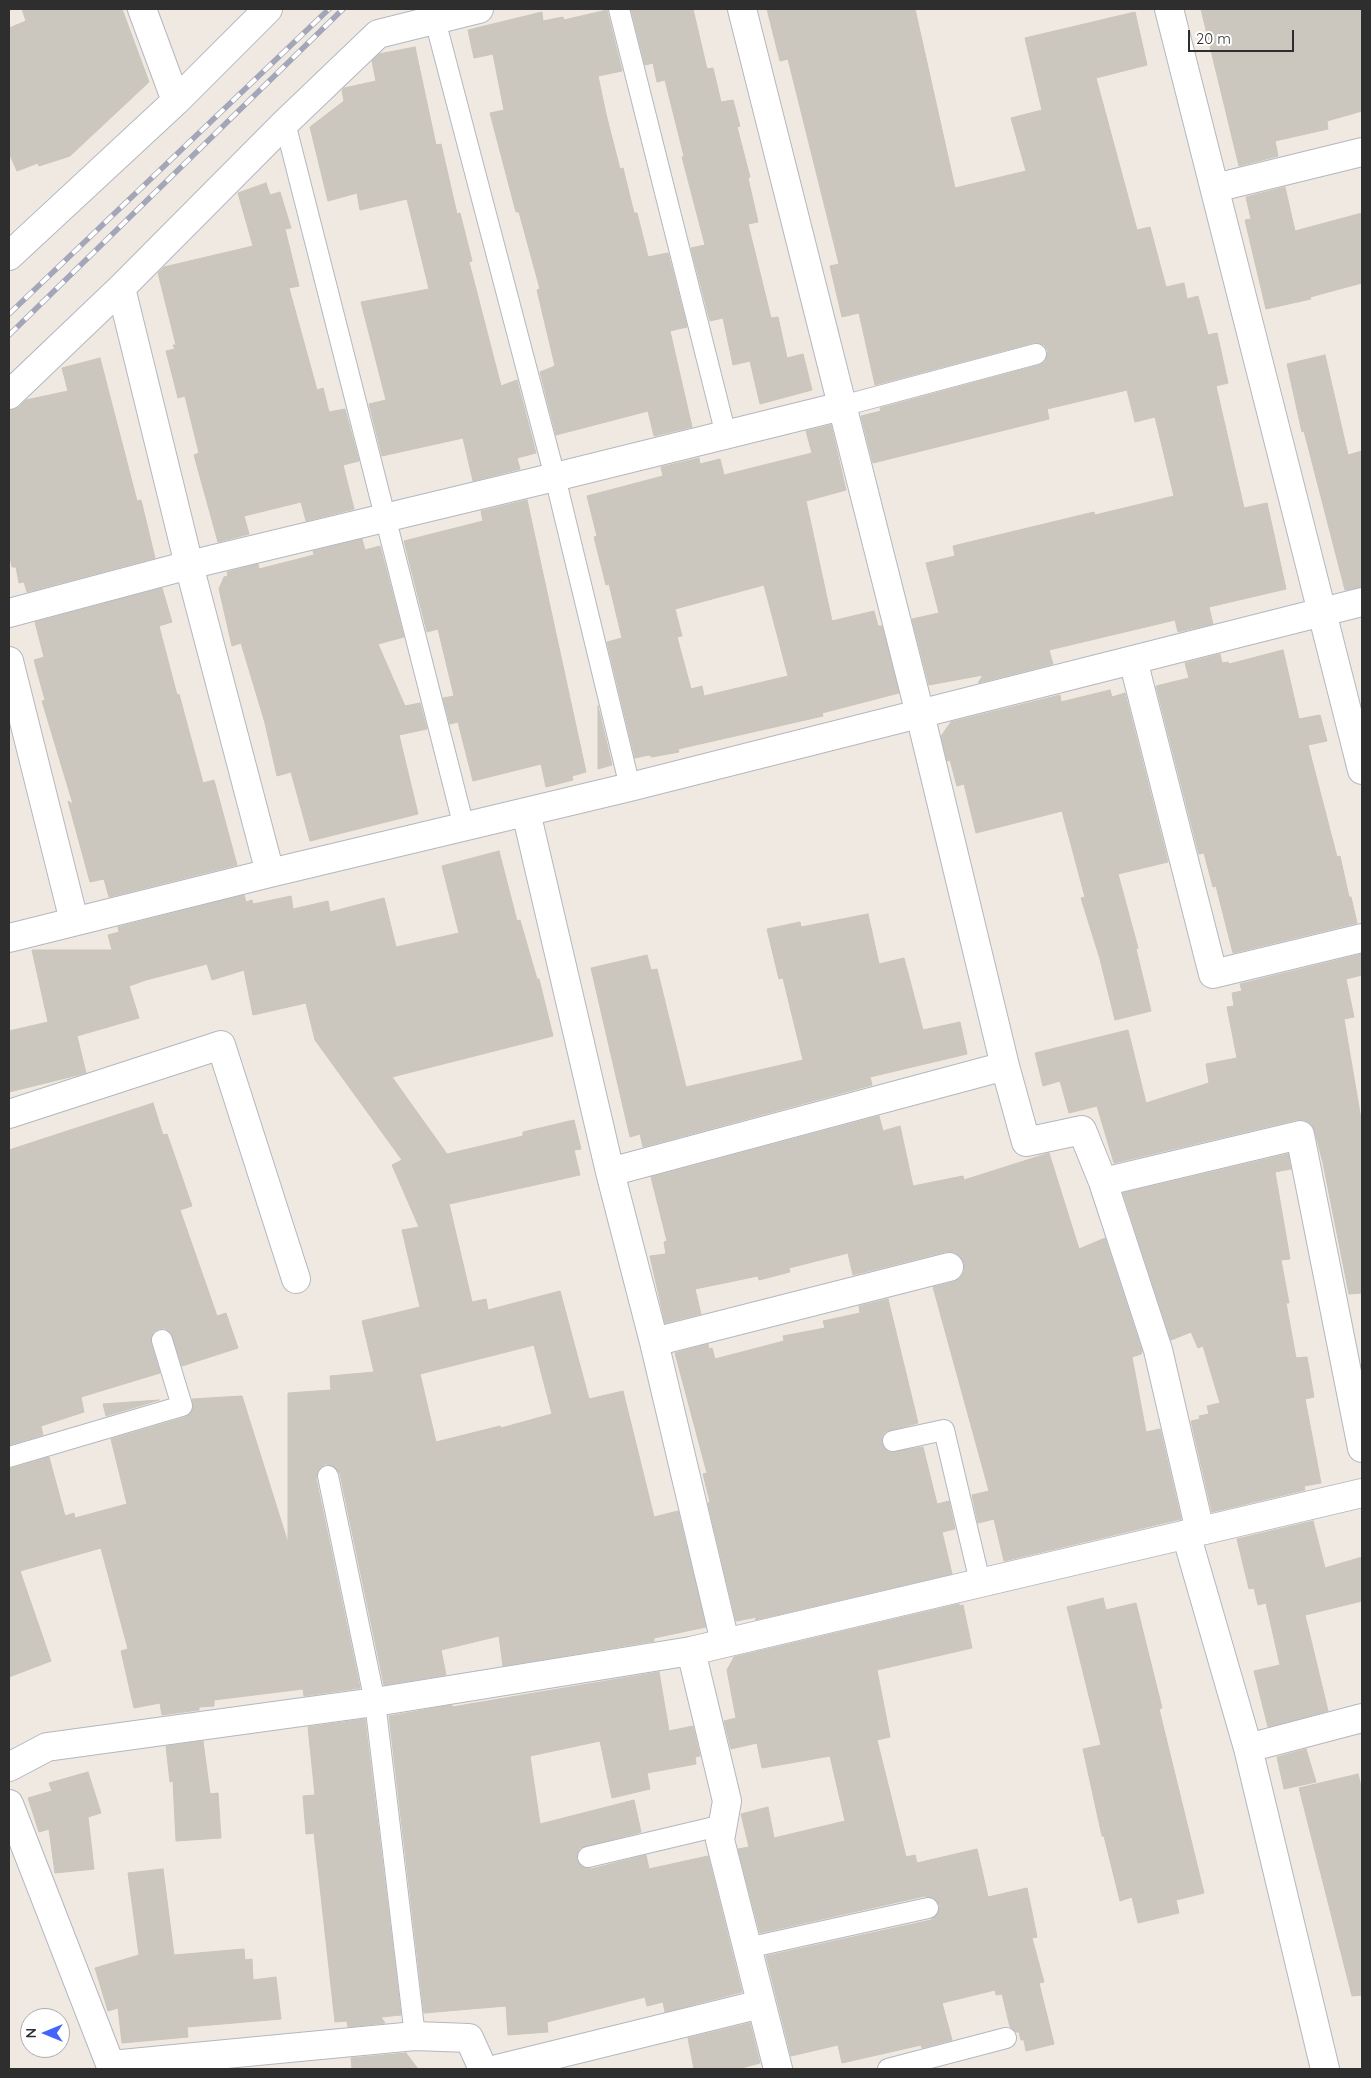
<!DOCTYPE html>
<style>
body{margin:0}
#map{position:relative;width:1371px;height:2078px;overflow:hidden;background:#efe9e1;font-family:Quicksand,sans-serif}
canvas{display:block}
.frame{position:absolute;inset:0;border:10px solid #2e2e2e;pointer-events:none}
.north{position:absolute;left:20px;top:2008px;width:50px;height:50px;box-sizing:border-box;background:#fff;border:1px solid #ababab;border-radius:50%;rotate:270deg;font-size:14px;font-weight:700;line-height:20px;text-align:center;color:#2e2e2e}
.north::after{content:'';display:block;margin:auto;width:18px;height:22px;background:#4264fb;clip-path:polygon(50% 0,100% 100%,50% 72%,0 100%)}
.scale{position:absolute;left:1188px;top:30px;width:106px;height:22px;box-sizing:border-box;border:2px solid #2e2e2e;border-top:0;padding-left:6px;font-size:15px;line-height:18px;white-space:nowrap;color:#2e2e2e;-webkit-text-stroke:4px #fff;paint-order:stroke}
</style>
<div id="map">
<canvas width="1371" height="2078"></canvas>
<div class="frame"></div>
<div class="north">N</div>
<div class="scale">20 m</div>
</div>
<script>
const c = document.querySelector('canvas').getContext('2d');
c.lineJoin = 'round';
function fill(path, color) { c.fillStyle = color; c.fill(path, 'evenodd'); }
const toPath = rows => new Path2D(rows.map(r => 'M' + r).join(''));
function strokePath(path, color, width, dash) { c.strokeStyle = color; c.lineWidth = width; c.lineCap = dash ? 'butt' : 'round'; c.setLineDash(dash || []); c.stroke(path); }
const building = toPath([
 [22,9,122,9,149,82,70,156,39,166,38,163,17,171,9,153,9,28,26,21,22,9],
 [631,9,693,9,707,69,713,68,721,102,733,100,740,126,737,127,750,177,748,178,758,222,748,224,771,318,778,317,787,358,803,354,812,390,760,404,750,361,733,365,723,318,710,321,691,248,705,245,682,157,684,156,665,80,657,82,653,63,645,65,631,9],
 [767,9,915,9,955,188,1026,171,1011,118,1042,110,1025,38,1135,12,1147,65,1096,78,1137,230,1150,227,1166,287,1184,283,1187,299,1198,296,1208,335,1217,333,1228,383,1216,386,1244,508,1267,503,1286,589,1209,607,1213,624,1178,632,1175,620,1049,650,1053,664,978,683,983,675,929,685,912,619,939,613,926,563,955,556,953,546,1094,512,1095,515,1174,496,1155,417,1135,422,1127,390,1047,409,1049,419,873,463,861,416,881,411,880,408,1039,365,1045,362,1048,351,1044,345,1033,343,875,385,859,313,842,317,830,266,839,264,788,59,780,61,767,9],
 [1201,9,1362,9,1362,111,1327,121,1328,129,1275,141,1278,156,1239,166,1201,9],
 [607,10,622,71,598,76,606,114,620,169,623,168,634,213,637,213,648,257,668,253,687,327,670,331,692,427,654,436,648,411,556,435,540,372,555,366,537,290,540,289,519,212,516,212,490,113,504,110,493,54,474,58,468,30,542,12,543,21,563,17,564,20,607,10],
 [415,47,436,145,441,144,457,214,460,213,472,261,469,262,501,386,517,380,536,453,517,458,520,469,473,481,463,438,382,456,369,404,386,400,361,302,429,289,407,199,360,210,357,193,328,201,310,127,344,101,342,91,344,88,376,81,372,61,379,54,415,47],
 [266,183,270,195,280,192,291,228,285,229,299,286,289,288,317,390,323,388,329,412,345,409,359,461,343,465,354,509,306,521,301,502,244,516,249,534,218,542,194,455,199,453,185,396,178,398,166,351,175,349,173,345,176,345,158,273,164,267,253,246,238,193,266,183],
 [1285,187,1295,231,1362,213,1362,283,1310,297,1311,299,1266,309,1245,220,1251,219,1246,197,1285,187],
 [1325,355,1348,455,1362,451,1362,587,1345,590,1304,431,1302,432,1287,364,1325,355],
 [100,358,137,501,141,500,155,558,27,592,24,582,19,583,16,567,12,567,9,553,9,410,19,407,26,400,68,391,62,368,100,358],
 [831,425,846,490,806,501,832,621,874,611,878,626,882,626,899,693,822,713,823,716,678,749,679,752,652,757,649,755,635,758,607,642,622,638,609,584,606,585,594,537,597,536,587,496,663,476,661,467,699,458,700,464,720,459,724,475,812,453,806,431,831,425],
 [764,585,788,676,704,696,702,686,691,689,677,637,682,636,675,609,764,585],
 [527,500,586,772,572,776,573,780,546,787,541,764,473,781,458,722,450,724,443,698,454,696,438,629,427,632,404,541,483,521,481,511,527,500],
 [362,539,365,550,380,546,404,637,378,644,405,706,420,703,427,729,399,735,418,814,310,841,291,772,277,776,265,723,241,643,232,646,219,589,224,577,228,576,227,572,258,564,259,569,314,555,313,551,362,539],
 [162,588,172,622,159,626,177,695,179,694,203,783,214,780,237,865,109,897,104,879,90,882,68,801,73,804,42,701,45,700,34,660,44,657,35,622,162,588],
 [1283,650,1299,719,1320,715,1327,741,1308,745,1337,857,1340,856,1349,897,1351,897,1357,923,1233,953,1216,886,1213,887,1204,853,1199,854,1156,686,1189,678,1185,663,1220,654,1222,663,1228,662,1229,664,1283,650],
 [1110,690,1112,697,1125,693,1168,862,1118,874,1138,948,1136,949,1151,1011,1115,1020,1100,959,1081,898,1085,897,1062,811,976,833,964,784,957,786,950,760,947,761,941,736,951,722,1060,695,1061,702,1110,690],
 [598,706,612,765,598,769,598,706],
 [499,851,517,921,520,920,537,979,539,979,553,1036,392,1077,447,1154,523,1136,523,1132,574,1120,581,1149,574,1150,580,1175,449,1204,472,1302,486,1299,488,1310,560,1291,589,1399,623,1391,654,1517,678,1511,706,1627,654,1638,654,1641,503,1666,499,1636,441,1650,446,1675,384,1685,340,1474,336,1468,326,1464,320,1468,316,1478,360,1688,304,1696,303,1689,214,1700,214,1706,199,1707,199,1710,162,1715,160,1703,134,1708,121,1651,128,1649,101,1548,20,1571,51,1661,9,1677,9,1469,49,1457,65,1516,74,1513,75,1518,127,1504,111,1439,186,1417,193,1409,192,1399,242,1396,288,1543,288,1393,331,1390,330,1376,374,1372,362,1321,420,1307,402,1230,419,1227,392,1165,402,1160,315,1040,306,1003,253,1015,244,970,212,980,207,964,146,980,129,986,139,1018,77,1036,86,1073,9,1092,9,1031,48,1022,32,950,112,950,108,935,119,932,118,927,244,895,246,902,252,900,253,904,291,896,293,909,328,901,330,912,384,898,396,947,459,933,442,866,499,851],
 [534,1345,552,1414,501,1428,500,1426,436,1442,420,1374,534,1345],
 [868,914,879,964,904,958,923,1030,960,1022,967,1054,870,1077,872,1085,643,1147,640,1134,630,1137,591,968,647,955,651,970,657,969,686,1087,803,1060,783,978,779,979,767,929,800,922,801,927,868,914],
 [1362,954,1362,975,1346,979,1354,1017,1344,1019,1362,1125,1362,1293,1349,1294,1323,1163,1315,1132,1311,1124,1304,1120,1296,1120,1114,1163,1097,1106,1069,1113,1060,1081,1043,1086,1035,1053,1128,1030,1146,1103,1209,1083,1206,1064,1237,1058,1227,1007,1234,1006,1232,993,1242,991,1240,984,1362,954],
 [153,1103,163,1135,167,1134,192,1206,180,1210,217,1316,226,1313,238,1348,182,1366,170,1332,164,1328,158,1329,153,1332,151,1343,160,1373,81,1397,84,1412,41,1426,43,1435,9,1445,9,1150,153,1103],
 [879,1116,883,1131,900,1126,913,1186,963,1176,964,1180,1049,1153,1079,1249,1105,1238,1142,1351,1141,1354,1132,1357,1146,1432,1160,1429,1181,1519,1004,1561,994,1519,978,1523,972,1495,989,1491,933,1287,953,1282,960,1278,964,1272,964,1263,960,1256,954,1252,945,1252,853,1275,848,1253,789,1268,790,1272,759,1280,758,1276,695,1289,701,1314,665,1323,650,1256,666,1254,664,1242,667,1241,651,1177,879,1116],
 [1288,1154,1291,1169,1275,1172,1290,1259,1281,1260,1289,1303,1286,1303,1296,1358,1307,1357,1314,1397,1305,1399,1321,1483,1304,1486,1305,1490,1212,1512,1191,1421,1200,1419,1199,1416,1209,1414,1207,1406,1220,1403,1203,1346,1198,1348,1191,1332,1171,1340,1123,1193,1288,1154],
 [888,1299,918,1423,885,1432,882,1437,882,1444,885,1449,890,1452,923,1447,937,1504,949,1501,955,1529,942,1532,952,1574,755,1620,757,1617,736,1621,708,1503,710,1502,703,1474,707,1473,675,1353,708,1344,709,1349,712,1348,715,1359,784,1341,783,1336,825,1328,823,1321,860,1313,859,1306,888,1299],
 [159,1400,106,1416,103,1404,159,1400],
 [1313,1521,1325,1568,1362,1557,1362,1601,1305,1615,1328,1711,1268,1727,1254,1671,1280,1665,1266,1603,1258,1605,1254,1588,1249,1589,1237,1539,1313,1521],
 [1103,1598,1106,1610,1136,1603,1162,1708,1159,1709,1204,1893,1176,1900,1179,1913,1138,1923,1132,1897,1120,1901,1104,1836,1102,1836,1083,1749,1101,1745,1067,1607,1103,1598],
 [959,1604,959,1606,963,1605,972,1648,877,1670,890,1737,877,1740,906,1857,915,1855,917,1863,977,1849,988,1897,1027,1888,1037,1937,1032,1938,1044,1982,1039,1983,1054,2044,1026,2051,1024,2040,1021,2040,1019,2032,1016,2032,1010,2027,1002,1994,996,1995,995,1990,942,2003,952,2040,922,2048,921,2045,842,2063,838,2045,791,2056,766,1956,931,1920,936,1916,940,1906,936,1900,925,1896,760,1933,738,1849,749,1847,741,1814,768,1807,774,1838,845,1821,830,1756,762,1768,757,1743,731,1749,724,1721,736,1718,727,1670,734,1657,959,1604],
 [659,1672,669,1731,693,1726,700,1756,695,1757,696,1764,647,1773,650,1789,612,1798,600,1741,530,1756,540,1824,634,1800,641,1832,580,1848,577,1854,577,1860,580,1865,591,1869,646,1855,649,1869,708,1856,742,1992,665,2012,663,2002,647,2006,645,1997,547,2022,548,2032,508,2035,506,2006,424,2013,389,1716,452,1705,452,1707,659,1672],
 [365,1719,401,2015,381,2017,385,2023,348,2027,347,2021,335,2022,314,1833,306,1834,303,1796,315,1795,308,1727,365,1719],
 [203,1741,210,1794,218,1793,221,1838,176,1841,173,1781,170,1782,166,1746,203,1741],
 [1306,1749,1316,1782,1284,1789,1277,1757,1306,1749],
 [88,1772,101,1813,88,1817,94,1869,55,1873,49,1829,39,1832,28,1798,52,1791,49,1783,88,1772],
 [1358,1774,1362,1790,1362,1995,1352,1996,1299,1788,1358,1774],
 [163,1869,174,1955,244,1949,245,1960,252,1959,253,1980,276,1977,281,2019,187,2027,188,2037,122,2043,118,2008,108,2011,95,1968,139,1955,128,1873,163,1869],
 [750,2023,760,2063,738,2069,694,2069,688,2038,750,2023],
 [406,2053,418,2069,352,2069,351,2058,406,2053]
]);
fill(building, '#cbc7bf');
strokePath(building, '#cbc5ba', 1);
const service = toPath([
 [619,9,726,435],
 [435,20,555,477,630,787],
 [285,123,464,827],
 [842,406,1036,354],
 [893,1441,944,1430,980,1582],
 [9,1457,182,1406,162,1340],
 [328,1476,375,1702,415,2036],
 [588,1857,723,1825],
 [747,1948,928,1908],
 [888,2069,1006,2038]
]);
const minor = toPath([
 [142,9,176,101],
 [742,9,920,714,1005,1066,1026,1142,1082,1130,1103,1182,1158,1350,1200,1531],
 [1169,9,1362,770],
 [1215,188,1362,152],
 [9,256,176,101,268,9],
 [121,288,189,565,270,873],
 [9,395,121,288,285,123,378,34,479,9],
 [9,613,189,565,555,477,842,406],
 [1133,660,1213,974,1362,938],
 [9,661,74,921],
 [526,812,610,1172,654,1342,725,1642],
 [9,938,270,873,630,787,1362,602],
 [9,1114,221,1045,296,1279],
 [610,1172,1005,1066],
 [1103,1182,1300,1135,1362,1448],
 [654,1342,949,1267],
 [1186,1534,1248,1748,1325,2069],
 [691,1651,727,1801,720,1840,778,2069],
 [1248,1748,1362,1718],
 [9,1767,47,1747,375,1702,691,1651,1362,1493],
 [9,1804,112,2069],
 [111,2065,415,2036,469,2038,483,2069],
 [497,2069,761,2004]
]);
strokePath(service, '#b4b7c1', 22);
strokePath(minor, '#b4b7c1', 30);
strokePath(service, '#fff', 20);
strokePath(minor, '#fff', 28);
const rail = toPath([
 [9,314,329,9],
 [9,335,343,9]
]);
strokePath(rail, '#a3a6b8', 5.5);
strokePath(rail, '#fff', 4, [11]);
</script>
